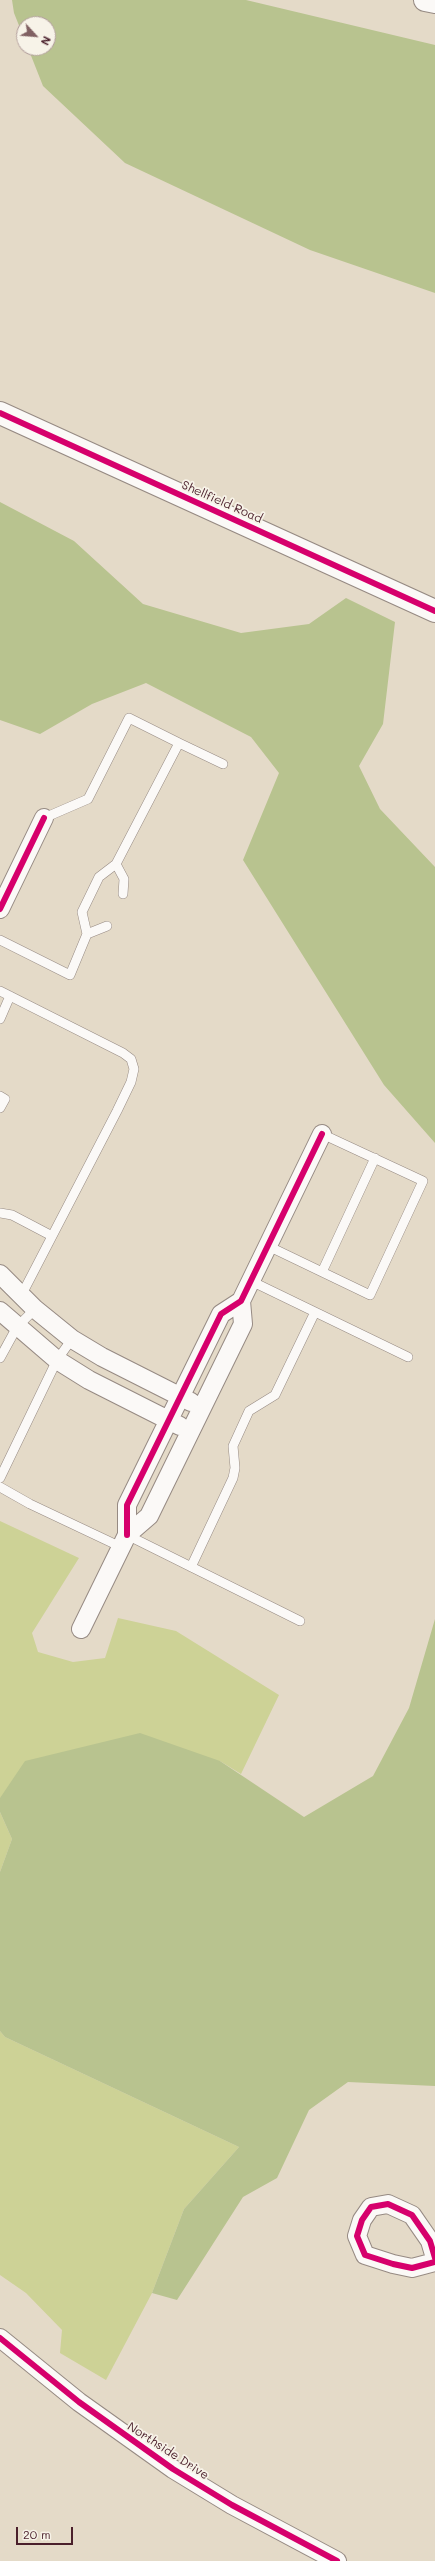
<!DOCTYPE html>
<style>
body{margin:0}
#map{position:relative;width:435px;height:2561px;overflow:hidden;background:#e4dac8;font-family:Mali,sans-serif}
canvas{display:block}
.north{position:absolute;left:16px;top:16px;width:40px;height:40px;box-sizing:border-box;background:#f7f3e8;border:1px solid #b29e9c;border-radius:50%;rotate:116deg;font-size:11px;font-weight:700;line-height:16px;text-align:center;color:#4a1f2b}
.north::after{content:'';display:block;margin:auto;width:14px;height:18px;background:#806062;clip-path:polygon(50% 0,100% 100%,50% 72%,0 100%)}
.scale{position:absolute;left:16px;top:2527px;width:57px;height:18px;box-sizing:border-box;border:2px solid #4a1f2b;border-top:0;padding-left:5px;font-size:12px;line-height:14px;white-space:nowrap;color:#4a1f2b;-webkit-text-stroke:3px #f7f3e8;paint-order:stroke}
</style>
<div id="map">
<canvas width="435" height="2561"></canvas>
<div class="north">N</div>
<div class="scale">20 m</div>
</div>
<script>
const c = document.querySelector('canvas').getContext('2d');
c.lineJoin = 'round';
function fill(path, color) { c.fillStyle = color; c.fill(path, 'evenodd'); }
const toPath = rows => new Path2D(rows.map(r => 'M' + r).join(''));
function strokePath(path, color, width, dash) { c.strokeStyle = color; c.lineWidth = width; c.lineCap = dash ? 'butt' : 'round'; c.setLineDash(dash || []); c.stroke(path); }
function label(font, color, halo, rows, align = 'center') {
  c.font = font + ' Mali,sans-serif'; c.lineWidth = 3.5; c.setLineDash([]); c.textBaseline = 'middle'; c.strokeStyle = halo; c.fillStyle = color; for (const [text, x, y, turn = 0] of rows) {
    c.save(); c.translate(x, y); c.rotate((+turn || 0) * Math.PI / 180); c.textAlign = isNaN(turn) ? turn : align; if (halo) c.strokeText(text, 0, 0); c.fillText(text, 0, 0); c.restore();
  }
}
fill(toPath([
 [0,1521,79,1558,32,1633,38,1652,73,1662,105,1658,118,1618,176,1631,279,1695,241,1774,220,1761,0,1798],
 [0,1812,12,1839,0,1872],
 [0,2031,5,2037,239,2147,184,2209,152,2293,106,2380,60,2353,62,2330,26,2293,0,2275]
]), '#cdd296');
fill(toPath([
 [12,0,246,0,435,45,435,293,310,250,125,163,43,86,28,48,48,48,48,24,24,24,24,38,14,13],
 [0,502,74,541,143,604,241,633,309,624,346,598,395,622,383,724,359,766,380,809,435,867,435,1143,384,1085,243,860,279,773,251,737,146,683,92,704,40,734,0,720],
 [435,1619,435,2086,348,2082,309,2110,277,2178,243,2197,177,2300,152,2293,184,2209,239,2147,5,2037,0,2031,0,1872,12,1839,0,1812,0,1798,25,1761,140,1733,220,1761,304,1817,373,1776,409,1708]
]), '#b8c38f');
const service = toPath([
 [179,743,223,764],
 [116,864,124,879,123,894],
 [87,934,107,926],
 [0,940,70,975,87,934,82,912,99,877,116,864,179,743,129,718,88,799,44,818],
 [0,991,123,1053,131,1059,134,1069,131,1082,117,1111,21,1296],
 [0,1019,10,996],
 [0,1096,5,1099,0,1108],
 [0,1213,12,1215,52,1236],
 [268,1246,370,1295,423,1181,322,1134],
 [322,1272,375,1158],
 [251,1281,408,1357],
 [0,1358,17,1327,35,1309],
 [0,1478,57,1360,72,1339],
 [0,1487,30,1504,121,1547],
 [127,1535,300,1621],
 [191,1567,233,1478,235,1468,233,1446,249,1411,275,1395,315,1312]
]);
const minor = toPath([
 [0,909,44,818],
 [0,1274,35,1309,72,1339,102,1357,191,1402],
 [0,1311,57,1360,89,1380,180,1426],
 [127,1535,127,1505,221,1314,241,1301,322,1134],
 [81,1629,127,1535,149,1516,243,1324,241,1301],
 [435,2258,430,2241,412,2215,388,2204,371,2207,362,2220,357,2236,365,2255,393,2264,412,2268,435,2262],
 [0,2338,79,2402,173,2469,232,2505,337,2561]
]);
const tertiary = toPath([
 [0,413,435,611]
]);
const primary = toPath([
 [425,0,435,2]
]);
strokePath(service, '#968a83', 10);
strokePath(minor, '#968a83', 20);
strokePath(tertiary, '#968a83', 24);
strokePath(primary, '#968a83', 24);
strokePath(service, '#fbf9f7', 9);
strokePath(minor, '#fbf9f7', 18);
strokePath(tertiary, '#fbf9f7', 22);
strokePath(primary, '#fbf9f7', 22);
strokePath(toPath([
 [0,413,435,611],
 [0,909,44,818],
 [127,1535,127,1505,221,1314,241,1301,322,1134],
 [435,2258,430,2241,412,2215,388,2204,371,2207,362,2220,357,2236,365,2255,393,2264,412,2268,435,2262],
 [0,2338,79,2402,173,2469,232,2505,337,2561]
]), '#d6006c', 6);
label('12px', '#4a1f2b', '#f7f3e8', [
 ["Shellfield Road",222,502,24],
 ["Northside Drive",168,2451,33]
]);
</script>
